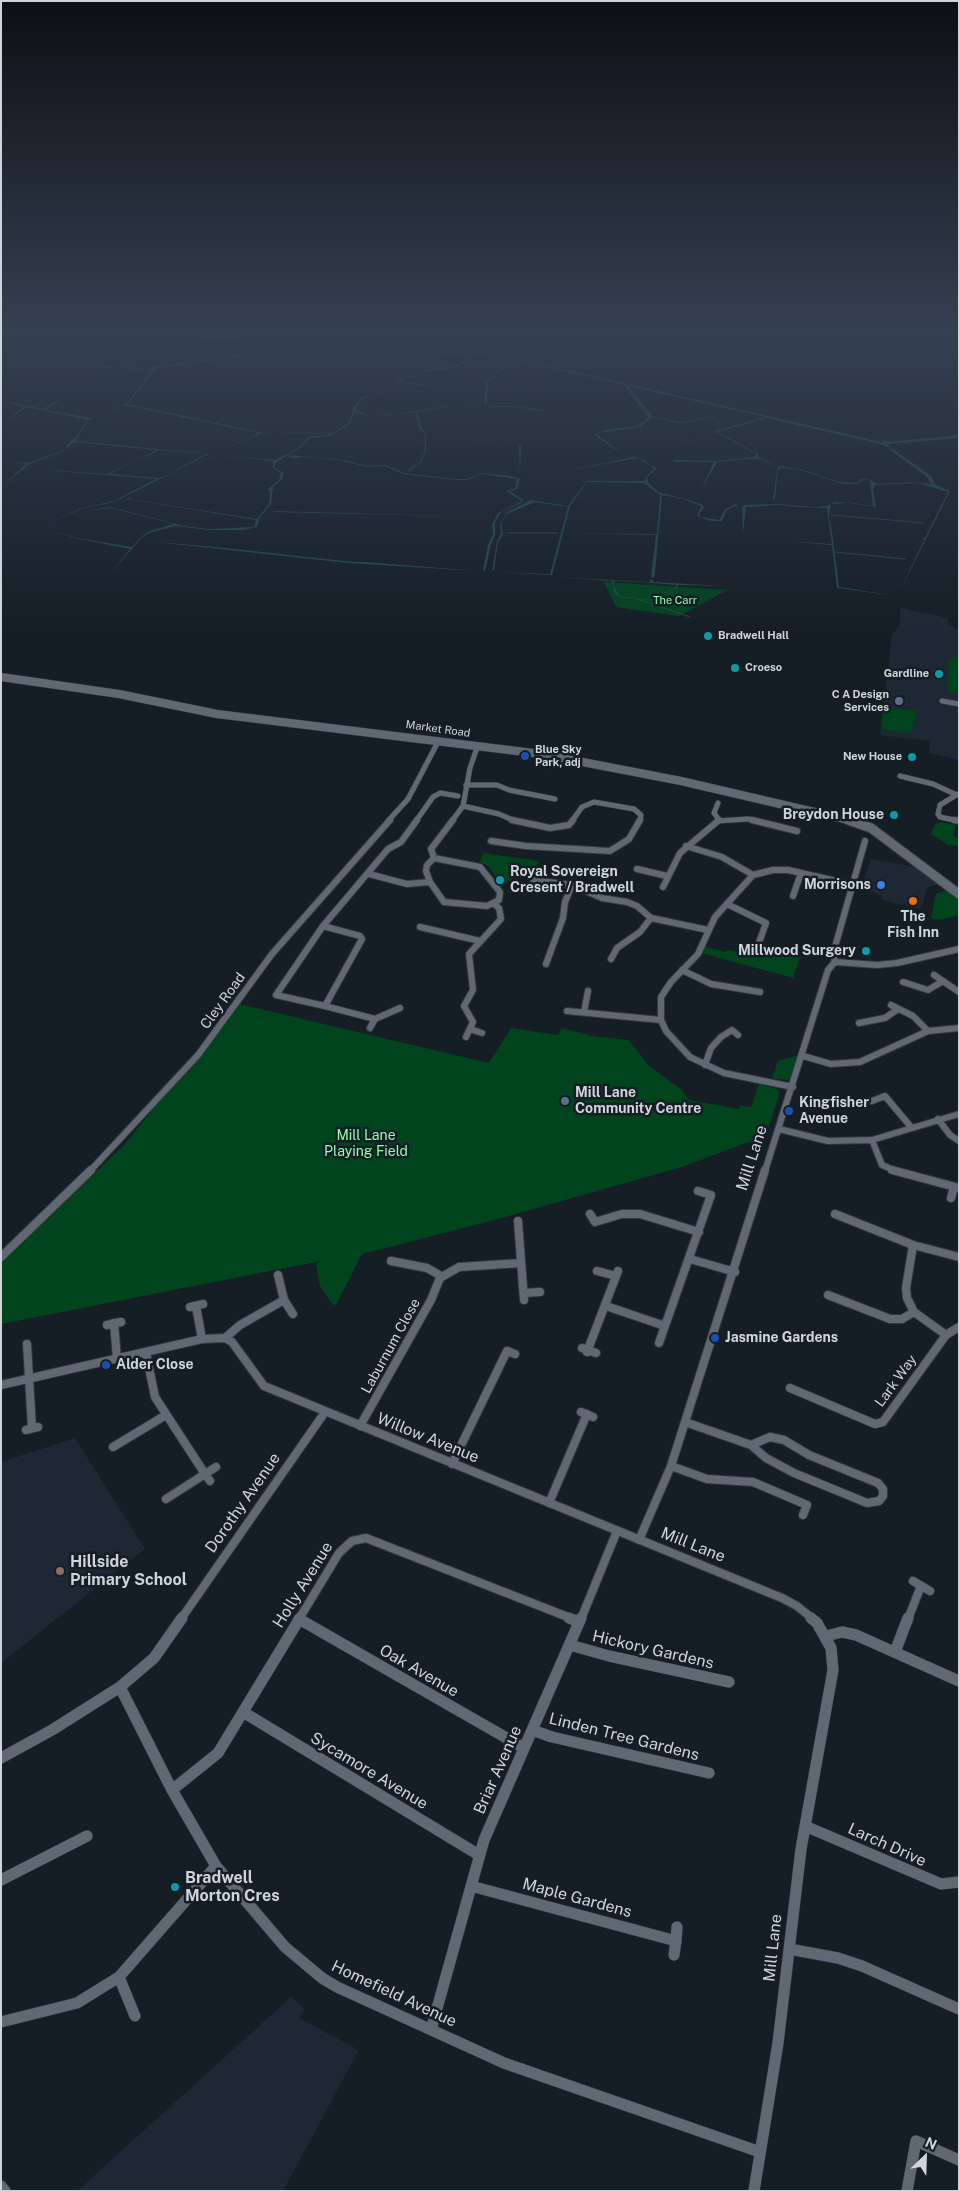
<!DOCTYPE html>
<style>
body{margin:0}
#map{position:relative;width:960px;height:2192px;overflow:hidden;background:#151d25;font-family:"Public Sans",sans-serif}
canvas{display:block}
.frame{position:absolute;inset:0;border:2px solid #cfd4da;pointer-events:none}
.north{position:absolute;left:900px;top:2132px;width:50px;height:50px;-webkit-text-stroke:4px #151d25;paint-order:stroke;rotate:24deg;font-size:14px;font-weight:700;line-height:20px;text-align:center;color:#cfd4da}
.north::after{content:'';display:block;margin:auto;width:18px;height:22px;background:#cfd4da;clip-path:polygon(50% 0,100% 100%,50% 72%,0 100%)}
</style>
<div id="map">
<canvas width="960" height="2192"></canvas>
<div class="frame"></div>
<div class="north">N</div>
</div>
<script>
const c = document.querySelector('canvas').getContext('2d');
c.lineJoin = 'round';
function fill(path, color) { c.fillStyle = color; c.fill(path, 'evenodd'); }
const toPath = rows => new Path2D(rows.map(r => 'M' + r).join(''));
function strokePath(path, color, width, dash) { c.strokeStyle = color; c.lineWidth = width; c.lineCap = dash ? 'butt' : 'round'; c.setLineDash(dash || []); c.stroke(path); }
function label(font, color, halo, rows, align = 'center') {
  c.font = font + ' "Public Sans",sans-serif'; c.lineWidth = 5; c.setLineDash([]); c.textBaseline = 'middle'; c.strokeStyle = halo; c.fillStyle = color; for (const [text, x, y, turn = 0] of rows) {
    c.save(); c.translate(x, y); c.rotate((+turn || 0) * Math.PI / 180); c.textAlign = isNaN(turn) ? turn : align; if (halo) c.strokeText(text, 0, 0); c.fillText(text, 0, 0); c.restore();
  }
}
fill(toPath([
 [901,608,947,618,949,625,959,630,959,760,929,753,930,741,880,735,892,634,899,627],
 [871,859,916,867,938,885,927,887,921,909,882,900,882,896,860,889],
 [75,1438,145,1549,1,1663,1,1462],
 [291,1997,305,2009,299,2018,359,2050,283,2191,77,2191]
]), '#1d2834');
fill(toPath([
 [604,582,727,590,679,616,616,607],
 [953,657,959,657,959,682,956,693,948,692,949,659,952,659],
 [883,707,917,711,911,733,881,729],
 [941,822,956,825,953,836,959,839,959,846,948,845,931,834,935,824],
 [483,853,539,861,532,878,520,878,501,884,488,866,480,862],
 [951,889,959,896,959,915,940,920,931,918,936,894],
 [706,947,726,952,727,950,756,955,765,951,771,952,773,949,801,956,793,978,701,953],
 [239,1004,489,1063,511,1028,558,1035,562,1028,592,1036,629,1040,650,1067,681,1089,689,1100,739,1109,740,1105,751,1107,759,1084,777,1089,780,1093,764,1141,746,1143,682,1167,491,1221,362,1254,336,1305,332,1304,320,1286,316,1264,321,1261,1,1324,1,1261,123,1146,165,1095,210,1045],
 [799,1055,791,1078,786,1080,772,1078,778,1061]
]), '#00441d');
fill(toPath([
 [181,333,213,351,245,357,156,368,128,404,259,432,334,433,348,423,354,407,362,397,378,393,396,383,403,375,428,369,455,366,473,355,375,348,249,355,373,347,475,354,480,352,502,349,506,346,524,345,527,340,544,338,552,334,567,333,544,339,527,341,524,346,506,347,503,350,478,354,510,357,882,442,883,440,889,442,959,435,959,438,888,444,890,447,886,447,880,444,767,418,717,432,758,454,758,457,779,466,803,470,839,482,858,483,860,479,864,478,871,480,877,484,912,482,931,484,927,477,889,449,893,449,931,476,936,485,950,491,899,593,924,540,923,538,925,538,948,492,918,483,875,485,873,489,876,507,848,503,831,504,829,517,832,532,918,538,832,532,839,587,898,596,837,588,832,545,783,541,832,544,827,508,797,507,779,505,746,507,743,533,742,507,745,505,776,504,816,507,827,506,835,502,854,503,873,506,870,480,863,479,858,484,843,484,800,470,781,468,778,470,775,499,773,499,778,466,760,459,745,459,717,462,701,490,714,462,675,462,672,460,716,461,755,457,756,454,715,432,641,456,723,429,765,417,628,386,653,417,640,427,598,433,610,429,638,426,648,417,624,385,513,359,489,381,616,410,488,381,487,402,484,404,486,382,511,359,476,355,459,366,447,369,417,372,404,376,401,381,469,393,400,382,361,400,356,409,369,416,355,412,350,424,330,436,310,438,298,449,287,455,344,460,368,466,386,465,404,473,455,479,467,479,481,473,512,476,520,479,517,489,509,491,524,500,521,503,501,512,495,522,495,535,491,544,485,571,483,570,488,545,493,534,492,525,498,513,522,501,506,491,515,488,517,479,481,474,468,480,456,480,403,474,385,466,368,467,338,460,304,457,292,458,286,456,275,464,275,468,284,473,282,479,273,487,271,504,260,517,257,527,244,530,208,530,176,526,152,532,142,537,110,574,130,549,75,538,46,529,77,538,132,547,142,536,150,531,174,524,111,508,85,511,110,507,184,526,209,529,254,527,256,520,128,499,114,505,131,497,130,499,257,519,269,504,270,491,267,490,279,480,281,473,273,468,273,461,215,455,183,470,214,455,275,460,296,449,309,437,332,434,264,432,218,452,259,433,125,405,88,420,76,441,209,454,177,470,175,470,206,454,159,450,137,461,156,450,74,442,64,451,30,464,24,468,27,469,23,469,1,488,26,464,1,461,28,463,65,450,68,443,76,438,87,420,27,407,1,424,24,407,1,400,43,409,66,395,46,410,92,418,127,403,153,369,106,368,69,393,105,368,67,364,125,368,155,367,232,356,211,351],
 [194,333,239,333,240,339,234,343,230,340,203,339],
 [447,406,510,406,539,409,551,412,512,407,451,406,417,412,422,428,426,434,521,445,520,474,519,445,426,434,426,450,421,463,408,472,410,468,419,464,424,453,425,443,416,444,337,435,416,444,425,442,425,435,419,428,415,412,393,415,371,415,396,414],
 [595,433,620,451,646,461,648,464,657,468,647,477,648,482,658,492,689,500,703,505,704,508,699,514,701,517,719,520,725,509,736,504,738,507,735,506,727,510,722,521,711,521,697,516,701,506,683,499,662,495,655,572,654,578,651,577,656,535,567,533,657,534,660,495,644,483,587,482,570,506,552,575,496,572,550,574,568,507,535,502,507,514,501,523,503,535,498,542,494,570,492,571,497,542,501,533,500,524,507,512,531,500,568,506,587,481,645,481,646,477,654,468,638,458,558,472,635,457,615,449,597,437],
 [134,461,110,474,159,478,174,472,114,502,84,508,49,523,82,508,114,501,156,479,30,469,107,474],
 [274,511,490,517,273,512],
 [146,541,226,548,353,562,366,562,477,571,348,563],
 [553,577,649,582,651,579,654,582,725,586,679,585,661,601,619,597,614,592,612,581],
 [615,581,641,582,677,585,662,601,619,596,613,584]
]), '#224a4a');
strokePath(toPath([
 [653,417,681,423,715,416],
 [831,515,925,523],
 [507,533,558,533],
 [835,552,905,559],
 [638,599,690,617]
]), '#224a4a', 1);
const streetFar3 = toPath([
 [942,701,959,704],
 [900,776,933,784,957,795],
 [466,785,497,785,509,790,555,799],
 [958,794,940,805,938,814,940,817,959,821],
 [718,803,714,813,719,820],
 [463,806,499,814,515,821],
 [388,821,408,799,439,740],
 [416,821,433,797,440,793,458,796],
 [452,821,463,806,470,768,478,745],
 [572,821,582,807,594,802,634,809,641,815,640,821],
 [717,821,748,819,757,821]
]);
const streetFar2 = toPath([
 [512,820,550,828,569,825,573,820],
 [752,820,797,831],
 [954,820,959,821],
 [491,841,526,846,610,851,629,839,640,820],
 [686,846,722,857,753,875],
 [434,858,480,867,500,892,499,900,487,906,444,902,430,882,426,871,427,865,434,858],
 [434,858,431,849,453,820],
 [637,869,667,876],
 [369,874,407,884,430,882],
 [533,880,572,885,602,898,627,902,637,906,651,918],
 [663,887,680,853,719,820],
 [793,896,801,873],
 [727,904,766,923,756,951],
 [323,926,360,936,362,939,325,1006,276,995,323,926],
 [323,926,388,849,401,842,417,820],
 [420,927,480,941],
 [611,959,617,948,640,932,651,918,708,930],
 [835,962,833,954,865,841],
 [835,962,877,965,897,963,959,949],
 [546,964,563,918,565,902,572,885],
 [682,970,711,984,760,992],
 [934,975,959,992],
 [903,982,928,990,943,981],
 [891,1005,913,1016,928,1031],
 [325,1006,375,1019,400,1008],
 [567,1011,661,1020],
 [584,1012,588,991],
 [859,1023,885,1018,898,1009],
 [370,1028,375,1019],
 [470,1029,482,1033],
 [466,1037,473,1022,464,1006,473,990,469,954,501,919,499,908,494,904],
 [803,1056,831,1064,860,1062,928,1031,959,1028],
 [705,1065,711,1048,721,1037,732,1030,738,1035],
 [793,1087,724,1073,690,1057,666,1031,661,1020,661,997,671,982,698,954,715,917,753,875,773,870,788,870,854,885],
 [872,1101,885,1096,911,1127],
 [938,1119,950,1135,959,1141],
 [779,1129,828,1141,872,1140,959,1114],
 [872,1140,882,1165,896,1171],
 [90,1171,198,1055,272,954,390,820],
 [765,1171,828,970,835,962]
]);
const streetFar1 = toPath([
 [892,1170,959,1188],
 [951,1198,954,1187],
 [590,1214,595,1222,622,1214,640,1214,699,1232],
 [835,1214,913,1245,959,1257],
 [518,1221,524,1300],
 [913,1245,906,1288,907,1298,914,1312,946,1335],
 [1,1257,91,1170],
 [690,1259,735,1272],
 [391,1261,427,1268,441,1276],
 [597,1271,616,1276],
 [278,1275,284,1300,293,1314],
 [524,1293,540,1292],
 [828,1295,890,1319,902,1319,914,1312],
 [196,1306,202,1339],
 [606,1306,665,1326],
 [190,1307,203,1304],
 [114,1323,117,1359],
 [107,1325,121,1322],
 [225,1338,240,1325,284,1300],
 [659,1343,711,1195,698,1191],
 [27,1344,32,1428],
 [582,1348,596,1353],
 [587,1352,618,1271],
 [146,1353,155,1397,205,1474,166,1499],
 [1,1385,202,1339,225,1338,232,1342,264,1386,782,1598,797,1606,813,1619],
 [790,1388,875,1424,883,1422,946,1335,959,1327],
 [581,1412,593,1417],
 [685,1422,751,1445],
 [360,1426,431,1300,440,1278,459,1267,521,1263],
 [26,1430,38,1427],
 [770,1437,784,1440,809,1455,878,1483,883,1489,883,1496,879,1501,867,1503,794,1473,766,1458,751,1445,770,1437],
 [113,1447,166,1415],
 [452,1464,507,1351,515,1354],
 [671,1466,707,1479,753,1482,807,1505,803,1515],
 [210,1481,205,1474,216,1467],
 [549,1503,587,1414],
 [639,1540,671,1466,765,1170],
 [913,1581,930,1591],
 [181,1619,325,1412],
 [299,1619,339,1553,352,1541,366,1538,573,1619],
 [581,1619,617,1531],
 [908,1619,921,1586]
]);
const street = toPath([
 [569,1618,579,1622],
 [299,1619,524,1748],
 [826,1636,842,1632,856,1635,959,1681],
 [570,1645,609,1656,729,1682],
 [895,1652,908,1618],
 [120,1687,172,1790,216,1866,285,1947,322,1978,337,1987,504,2063,760,2152],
 [243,1712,479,1855],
 [532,1730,552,1737,709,1773],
 [1,1758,52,1730,120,1687,154,1658,182,1618],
 [172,1790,218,1753,300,1618],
 [805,1826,941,1884,959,1882],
 [1,1880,87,1836],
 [471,1886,676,1941,677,1927],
 [789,1949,838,1958,862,1966,959,2009],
 [674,1955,676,1941],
 [119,1977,135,2016],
 [1,2022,77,2003,119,1977,216,1866],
 [431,2030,484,1840,581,1618],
 [1,2186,5,2191],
 [754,2191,778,2043,801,1849,833,1670,831,1648,817,1623,811,1618],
 [907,2191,916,2141,959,2160]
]);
const secondaryFar1 = toPath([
 [1,677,119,694,217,714,541,754,681,781,853,821]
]);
const secondary = toPath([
 [848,820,871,828,959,894]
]);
strokePath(streetFar3, '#34383f', 6);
strokePath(streetFar2, '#34383f', 8);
strokePath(streetFar1, '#34383f', 10);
strokePath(street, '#34383f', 12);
strokePath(secondaryFar1, '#34383f', 9);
strokePath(secondary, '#34383f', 11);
strokePath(streetFar3, '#606873', 5);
strokePath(streetFar2, '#606873', 6);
strokePath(streetFar1, '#606873', 8);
strokePath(street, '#606873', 11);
strokePath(secondaryFar1, '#606873', 8);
strokePath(secondary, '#606873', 9);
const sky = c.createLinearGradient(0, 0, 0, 640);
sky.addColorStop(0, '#0c1014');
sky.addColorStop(0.52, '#354051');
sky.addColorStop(1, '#35405100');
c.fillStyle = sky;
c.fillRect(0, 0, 960, 640);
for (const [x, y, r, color] of [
 [708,636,5,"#0f9aa8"],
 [735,668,5,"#0f9aa8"],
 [939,674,5,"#0f9aa8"],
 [899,701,5,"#5c6f8a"],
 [525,756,5,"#1a4fb4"],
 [912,757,5,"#0f9aa8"],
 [894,815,5,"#0f9aa8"],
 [500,880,5,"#0f9aa8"],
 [881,885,5,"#3f7fe0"],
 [913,901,5,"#e8710a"],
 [866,951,5,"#0f9aa8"],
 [565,1101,5,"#5c6f8a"],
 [789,1111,5,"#1a4fb4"],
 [715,1338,5,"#1a4fb4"],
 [106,1365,5,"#1a4fb4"],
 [60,1571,5,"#8d6e63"],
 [175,1887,5,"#0f9aa8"]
]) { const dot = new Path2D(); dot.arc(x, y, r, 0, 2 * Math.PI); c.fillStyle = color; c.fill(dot); strokePath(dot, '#151d25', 2); }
label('11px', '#93faae', '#151d25', [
 ["The Carr",675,601]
]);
label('bold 11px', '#cfd4da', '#151d25', [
 ["Bradwell Hall",718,636],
 ["Croeso",745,668],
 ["Gardline",929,674,"right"],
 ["C A Design",889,695,"right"],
 ["Services",889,708,"right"],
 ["Blue Sky",535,750],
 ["Park, adj",535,763],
 ["New House",902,757,"right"]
], 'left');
label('11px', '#cfd4da', '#151d25', [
 ["Market Road",438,729,8]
]);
label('bold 14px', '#cfd4da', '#151d25', [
 ["Breydon House",884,815,"right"],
 ["Royal Sovereign",510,872],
 ["Cresent / Bradwell",510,888],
 ["Morrisons",871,885,"right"],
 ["The",913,917,"center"],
 ["Fish Inn",913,933,"center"],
 ["Millwood Surgery",856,951,"right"],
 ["Mill Lane",575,1093],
 ["Community Centre",575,1109],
 ["Kingfisher",799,1103],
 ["Avenue",799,1119],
 ["Jasmine Gardens",725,1338],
 ["Alder Close",116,1365]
], 'left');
label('14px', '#cfd4da', '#151d25', [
 ["Cley Road",223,1001,-54],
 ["Laburnum Close",391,1346,-61],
 ["Lark Way",896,1381,-54]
]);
label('14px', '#93faae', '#151d25', [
 ["Mill Lane",366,1136],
 ["Playing Field",366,1152]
]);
label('16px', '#cfd4da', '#151d25', [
 ["Mill Lane",752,1158,-72],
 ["Willow Avenue",428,1438,22],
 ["Dorothy Avenue",243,1503,-55],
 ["Mill Lane",693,1545,22],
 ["Holly Avenue",303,1585,-58],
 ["Hickory Gardens",653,1650,13],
 ["Oak Avenue",419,1671,30],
 ["Linden Tree Gardens",624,1737,14],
 ["Briar Avenue",498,1770,-66],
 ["Sycamore Avenue",369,1771,31],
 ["Larch Drive",887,1845,24],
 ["Maple Gardens",577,1898,15],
 ["Mill Lane",773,1948,-84],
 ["Homefield Avenue",394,1994,25]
]);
label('bold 16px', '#cfd4da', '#151d25', [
 ["Hillside",70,1562],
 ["Primary School",70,1580],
 ["Bradwell",185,1878],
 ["Morton Cres",185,1896]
], 'left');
</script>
